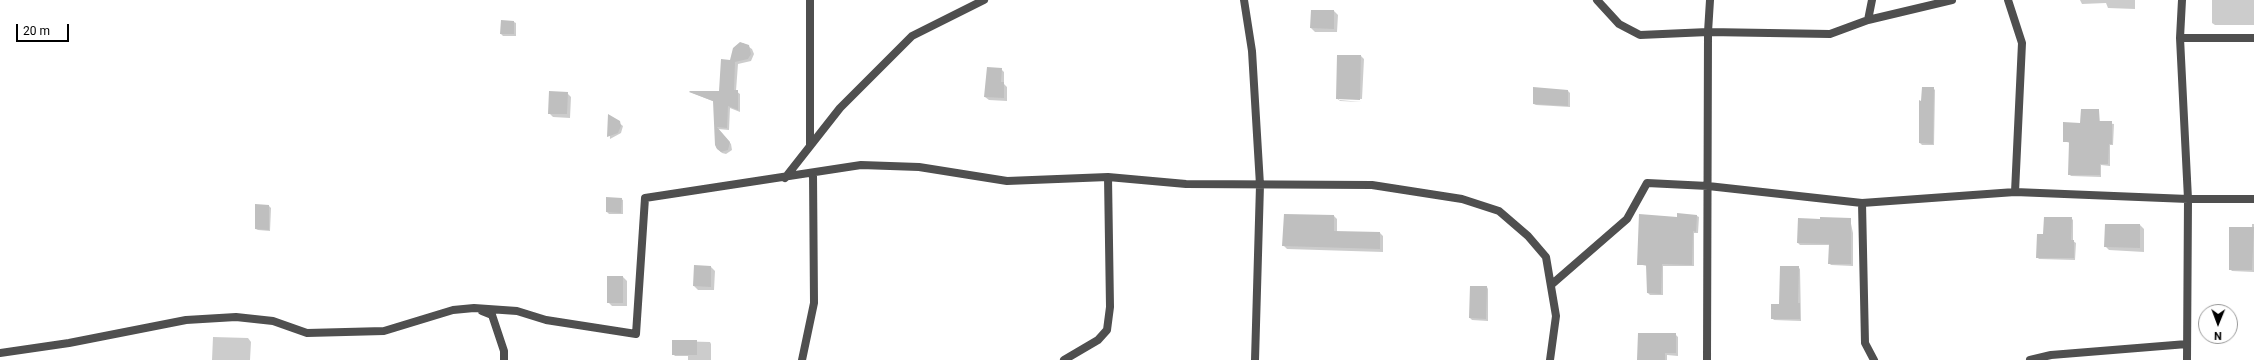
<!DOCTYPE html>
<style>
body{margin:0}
#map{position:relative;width:2254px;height:360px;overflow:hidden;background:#fff;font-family:Roboto,sans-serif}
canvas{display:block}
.north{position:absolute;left:2198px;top:304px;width:40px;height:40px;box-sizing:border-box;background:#fff;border:1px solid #999;border-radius:50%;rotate:181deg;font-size:11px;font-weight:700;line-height:16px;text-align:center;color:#000}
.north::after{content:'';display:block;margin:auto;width:14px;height:18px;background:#000;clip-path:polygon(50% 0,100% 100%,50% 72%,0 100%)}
.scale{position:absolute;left:16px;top:24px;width:53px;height:18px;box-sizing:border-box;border:2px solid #000;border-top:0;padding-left:5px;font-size:12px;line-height:14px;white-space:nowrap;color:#000;-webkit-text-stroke:3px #fff;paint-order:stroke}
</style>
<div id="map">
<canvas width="2254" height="360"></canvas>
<div class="north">N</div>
<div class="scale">20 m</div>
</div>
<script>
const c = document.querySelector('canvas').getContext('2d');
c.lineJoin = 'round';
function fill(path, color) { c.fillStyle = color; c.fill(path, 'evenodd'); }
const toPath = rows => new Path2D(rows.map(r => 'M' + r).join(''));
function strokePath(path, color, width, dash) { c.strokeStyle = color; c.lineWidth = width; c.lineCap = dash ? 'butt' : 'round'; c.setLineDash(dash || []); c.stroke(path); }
fill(toPath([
 [2080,0,2135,0,2135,9,2108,8,2106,3,2082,4],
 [2212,0,2254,0,2254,25,2215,25,2212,23],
 [1334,11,1338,15,1337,32,1315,32,1311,28],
 [514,22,516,23,516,36,503,36,501,34],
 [743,43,752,49,754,54,751,61,738,64,736,91,740,94,740,112,730,108,729,130,718,129,731,144,732,150,726,154,722,153,716,147,715,102,690,92,720,92,736,46],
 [1361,56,1364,59,1362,99,1339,98,1339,100,1362,102,1340,101,1337,98],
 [1001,69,1004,72,1004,84,1007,87,1007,101,989,100,985,97],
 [1933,88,1935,90,1934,145,1922,145,1920,143,1922,102],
 [1568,91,1570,93,1570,107,1536,105,1534,104],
 [567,93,571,97,570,118,553,117,549,113],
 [2099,110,2100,122,2114,124,2113,145,2110,145,2110,166,2101,165,2101,177,2071,176,2069,174,2070,143,2064,141,2081,124],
 [609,115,623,126,621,133,610,139],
 [621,199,623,200,623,214,609,214,607,212],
 [269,206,271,208,270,231,258,230,256,229],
 [1334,216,1337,219,1337,232,1380,233,1383,236,1383,252,1287,249,1283,245],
 [1697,216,1699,217,1698,233,1694,233,1694,266,1663,266,1663,295,1650,295,1648,293,1647,266,1638,264,1678,218],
 [2071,218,2073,220,2073,241,2076,243,2075,260,2039,259,2037,257,2044,235],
 [1850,219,1853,233,1853,266,1831,265,1829,263,1830,245,1800,245,1798,243,1821,220],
 [2252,224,2254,224,2254,272,2232,271,2230,269,2252,228],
 [2140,225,2144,229,2144,252,2109,250,2105,246],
 [711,267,715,271,714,290,698,290,694,286],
 [1798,267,1800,269,1801,321,1774,320,1772,318],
 [623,277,627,281,627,306,612,306,608,302],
 [1487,287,1488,289,1488,321,1472,320,1470,318],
 [1675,334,1678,337,1678,356,1667,355,1667,360,1638,360],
 [213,337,248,338,251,342,250,360,212,360],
 [673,341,710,342,711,344,711,360,688,360,688,356,675,356,673,354]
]), '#0003');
fill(toPath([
 [1311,10,1334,10,1334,29,1310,28],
 [501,20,514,21,514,34,500,34],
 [740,42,749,45,751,54,748,59,735,62,734,90,738,90,738,110,728,106,727,128,717,127,730,142,728,150,721,152,717,149,715,145,713,101,689,92,690,91,719,91,721,59,730,60,733,48],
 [1337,55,1361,55,1360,100,1336,99],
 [987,67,1002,68,1001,82,1004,82,1004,98,984,97],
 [1533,87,1568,90,1568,106,1533,104],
 [1922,87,1934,87,1933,144,1919,143,1919,100,1921,101],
 [549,91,568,92,567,114,548,114],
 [2081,109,2099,109,2099,121,2112,121,2112,144,2109,144,2108,164,2100,164,2100,175,2068,175,2069,142,2063,142,2063,122,2080,123],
 [608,114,620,121,621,126,618,133,607,137],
 [606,197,622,198,621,213,606,212],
 [255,204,269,205,269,230,255,229],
 [1677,213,1697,215,1696,232,1693,231,1692,265,1662,264,1661,294,1647,293,1646,265,1637,265,1639,214,1677,217],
 [1284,214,1334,215,1334,231,1380,232,1380,249,1282,246],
 [1820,217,1851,218,1851,264,1828,264,1829,244,1797,243,1798,218,1820,219],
 [2044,217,2072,217,2071,240,2074,240,2074,258,2036,258,2037,234,2043,234],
 [2105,224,2140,224,2140,248,2104,247],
 [2229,227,2254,227,2252,270,2229,270],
 [694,265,711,266,711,287,693,286],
 [1780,266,1799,266,1798,303,1800,303,1800,319,1771,319,1771,304,1779,304],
 [607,276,623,276,623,303,607,303],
 [1470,286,1487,286,1486,319,1469,318],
 [1638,333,1676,333,1676,353,1665,353,1665,360,1637,360],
 [672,340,697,340,697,355,672,355]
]), '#bfbfbf');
strokePath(toPath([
 [810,0,810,146],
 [1244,0,1252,51,1260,185,1255,360],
 [1597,0,1619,24,1640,35,1708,32,1830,34,1868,20,1952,0],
 [2008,0,2022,43,2015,192],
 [2182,0,2180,38,2188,199,2187,360],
 [1868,20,1872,0],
 [2180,38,2254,38],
 [785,178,840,108,912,36,984,0],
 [1862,203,1865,343,1874,360],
 [1551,285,1627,219,1647,183,1708,186,1862,203,2015,192,2188,199,2254,199],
 [482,311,492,315,504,351,504,360],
 [0,353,69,343,186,320,236,317,273,321,307,333,384,331,453,310,474,308,517,311,546,320,636,334,645,198,861,165,919,167,1007,181,1108,177,1186,184,1372,185,1462,199,1499,211,1528,236,1546,257,1556,316,1550,360],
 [802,360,814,303,813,173],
 [1064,360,1098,340,1107,330,1110,307,1108,177],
 [1707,360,1708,32,1710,0],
 [2030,360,2051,355,2187,344]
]), '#4f4f4f', 8);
</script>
